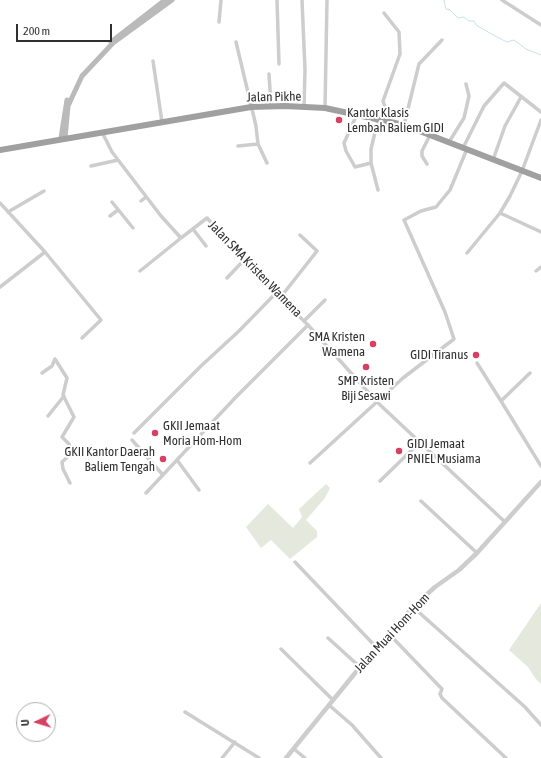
<!DOCTYPE html>
<style>
body{margin:0}
#map{position:relative;width:541px;height:758px;overflow:hidden;background:#fff;font-family:"Asap Condensed",sans-serif}
canvas{display:block}
.north{position:absolute;left:16px;top:702px;width:40px;height:40px;box-sizing:border-box;background:#fff;border:1px solid #acacac;border-radius:50%;rotate:266deg;font-size:11px;font-weight:700;line-height:16px;text-align:center;color:#303030}
.north::after{content:'';display:block;margin:auto;width:14px;height:18px;background:#d84062;clip-path:polygon(50% 0,100% 100%,50% 72%,0 100%)}
.scale{position:absolute;left:16px;top:24px;width:96px;height:18px;box-sizing:border-box;border:2px solid #303030;border-top:0;padding-left:5px;font-size:12px;line-height:14px;white-space:nowrap;color:#303030;-webkit-text-stroke:3px #fff;paint-order:stroke}
</style>
<div id="map">
<canvas width="541" height="758"></canvas>
<div class="north">U</div>
<div class="scale">200 m</div>
</div>
<script>
const c = document.querySelector('canvas').getContext('2d');
c.lineJoin = 'round';
function fill(path, color) { c.fillStyle = color; c.fill(path, 'evenodd'); }
const toPath = rows => new Path2D(rows.map(r => 'M' + r).join(''));
function strokePath(path, color, width, dash) { c.strokeStyle = color; c.lineWidth = width; c.lineCap = dash ? 'butt' : 'round'; c.setLineDash(dash || []); c.stroke(path); }
function label(font, color, halo, rows, align = 'center') {
  c.font = font + ' "Asap Condensed",sans-serif'; c.lineWidth = 4; c.setLineDash([]); c.textBaseline = 'middle'; c.strokeStyle = halo; c.fillStyle = color; for (const [text, x, y, turn = 0] of rows) {
    c.save(); c.translate(x, y); c.rotate((+turn || 0) * Math.PI / 180); c.textAlign = isNaN(turn) ? turn : align; if (halo) c.strokeText(text, 0, 0); c.fillText(text, 0, 0); c.restore();
  }
}
fill(toPath([
 [326,484,330,488,325,498,306,520,317,531,317,537,290,559,271,540,261,548,246,527,268,504,293,528,302,517,299,509],
 [541,603,541,684,535,678,528,667,509,650]
]), '#e5e8dc');
strokePath(toPath([
 [444,0,446,9,450,10,458,18,464,17,469,21,474,21,476,25,495,36,507,42,514,40,526,49,541,55]
]), '#cae1e8', 1);
strokePath(toPath([
 [277,0,279,64],
 [302,0,305,70,304,107],
 [502,0,541,25],
 [384,13,399,32,400,54,383,101,390,122],
 [219,22,221,0],
 [236,42,256,126,258,144,267,163],
 [153,61,162,122],
 [269,74,271,106],
 [325,108,327,0],
 [357,114,344,143,346,151,355,167,371,163],
 [404,125,419,64,442,40],
 [102,132,112,152,161,216,181,238,207,218,254,272,308,325,377,402,505,522],
 [449,142,464,118,469,96,466,84],
 [238,146,258,144],
 [463,148,484,106,504,83,541,112],
 [493,160,505,126,521,97],
 [427,164,422,156,422,151,430,135],
 [91,166,118,160],
 [378,190,371,163,371,149,378,120],
 [141,201,146,197],
 [112,202,133,228],
 [0,203,45,252,101,320,82,338],
 [8,212,44,191],
 [500,213,541,232],
 [110,216,118,210],
 [193,229,206,246],
 [467,253,500,213,510,196,522,171,541,120],
 [140,271,181,238],
 [536,271,541,267],
 [227,278,245,259],
 [0,287,45,252],
 [280,298,317,251,300,235],
 [304,321,325,300],
 [55,359,67,378,63,395,74,417,62,437,69,444,72,453,62,462,63,469,70,483],
 [477,363,501,401],
 [42,373,52,366,55,359],
 [530,373,501,401,541,466],
 [48,416,64,396],
 [134,433,201,366,239,331,276,293],
 [132,440,163,475],
 [177,460,199,490],
 [310,463,403,378,454,339,445,312,404,220,421,211,436,207,450,190,467,149],
 [380,481,420,442],
 [146,493,235,398,308,325],
 [421,501,477,553],
 [295,562,377,648],
 [413,607,525,707,541,725],
 [389,634,442,689,440,694,442,698,506,758],
 [328,638,360,667],
 [281,649,333,700],
 [329,705,352,725,381,758],
 [185,712,259,758],
 [294,749,305,758],
 [222,758,235,742]
]), '#cdcdcd', 3.5);
strokePath(toPath([
 [286,758,360,667,413,607,435,587,459,570,477,553,541,482]
]), '#cdcdcd', 4.5);
strokePath(toPath([
 [111,42,165,0],
 [61,138,67,100],
 [65,138,68,106,82,76,113,43,172,0]
]), '#bababa', 5);
strokePath(toPath([
 [0,150,251,107,285,106,325,108,404,125,541,178]
]), '#a0a0a0', 6);
for (const [x, y, r, color] of [
 [339,120,4,"#d84062"],
 [373,344,4,"#d84062"],
 [476,355,4,"#d84062"],
 [366,367,4,"#d84062"],
 [155,433,4,"#d84062"],
 [399,451,4,"#d84062"],
 [163,459,4,"#d84062"]
]) { const dot = new Path2D(); dot.arc(x, y, r, 0, 2 * Math.PI); c.fillStyle = color; c.fill(dot); strokePath(dot, '#fff', 1.5); }
label('13px', '#303030', '#fff', [
 ["Jalan Pikhe",274,97,-1],
 ["Jalan SMA Kristen Wamena",255,269,46],
 ["Jalan Muai Hom-Hom",392,633,-47]
]);
label('13px', '#303030', '#fff', [
 ["Kantor Klasis",347,113],
 ["Lembah Baliem GIDI",347,128],
 ["SMA Kristen",365,337,"right"],
 ["Wamena",365,352,"right"],
 ["GIDI Tiranus",468,355,"right"],
 ["SMP Kristen",366,381,"center"],
 ["Biji Sesawi",366,396,"center"],
 ["GKII Jemaat",163,426],
 ["Moria Hom-Hom",163,441],
 ["GIDI Jemaat",407,444],
 ["PNIEL Musiama",407,459],
 ["GKII Kantor Daerah",155,452,"right"],
 ["Baliem Tengah",155,467,"right"]
], 'left');
</script>
